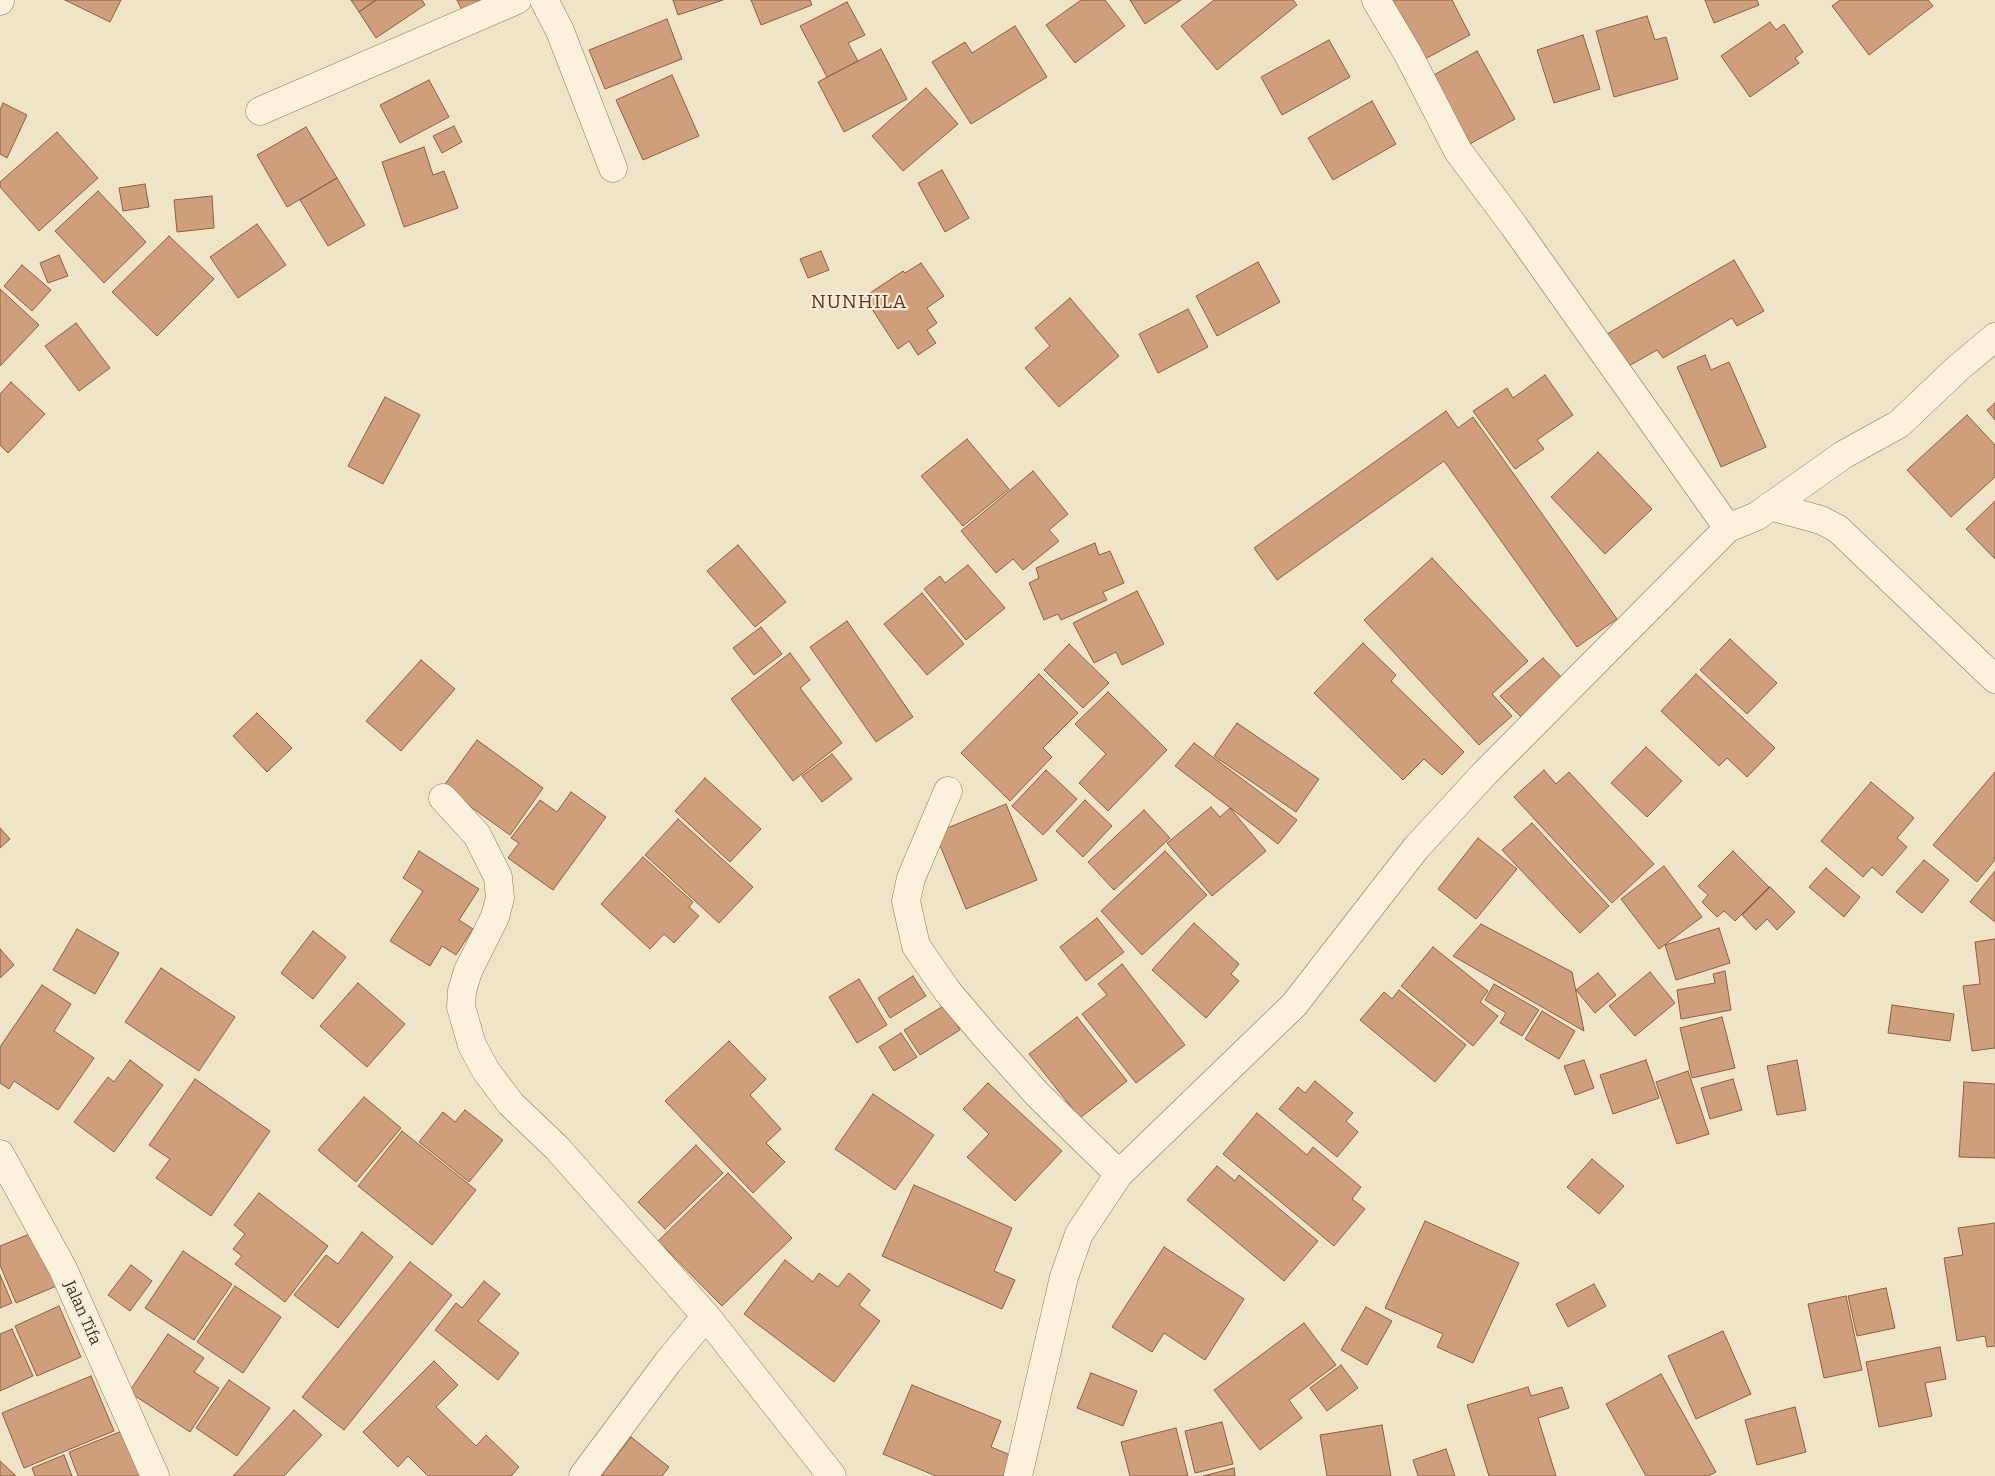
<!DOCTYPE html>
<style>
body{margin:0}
canvas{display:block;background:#f0e4c8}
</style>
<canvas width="1995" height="1476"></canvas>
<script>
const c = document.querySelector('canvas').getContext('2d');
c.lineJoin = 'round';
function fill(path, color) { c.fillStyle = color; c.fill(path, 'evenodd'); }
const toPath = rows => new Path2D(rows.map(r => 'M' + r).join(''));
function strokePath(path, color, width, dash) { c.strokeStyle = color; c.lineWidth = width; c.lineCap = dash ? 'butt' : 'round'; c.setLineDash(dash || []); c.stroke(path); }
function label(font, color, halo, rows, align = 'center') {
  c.font = font + ' Bitter,serif'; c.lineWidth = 4.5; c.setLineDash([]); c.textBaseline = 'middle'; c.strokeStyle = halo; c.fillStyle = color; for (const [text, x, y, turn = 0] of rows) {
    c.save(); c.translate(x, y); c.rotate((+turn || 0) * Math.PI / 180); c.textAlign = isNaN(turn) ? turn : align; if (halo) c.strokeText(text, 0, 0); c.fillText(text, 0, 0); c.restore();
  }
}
const building = toPath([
 [65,0,121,0,110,22,65,0],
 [351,0,376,0,359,12,351,0],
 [376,0,422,0,425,5,376,38,359,12,376,0],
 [457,0,492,0,464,14,457,0],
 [673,0,723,0,678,15,673,0],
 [751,0,810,0,812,5,761,25,751,0],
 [1081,0,1105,0,1125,26,1075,63,1046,25,1081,0],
 [1130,0,1181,0,1145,24,1130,0],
 [1214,0,1293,0,1297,5,1217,70,1181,26,1214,0],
 [1392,0,1452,0,1470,35,1425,59,1392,0],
 [1705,0,1757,0,1759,5,1714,23,1705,0],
 [1840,0,1928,0,1933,6,1869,55,1832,6,1840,0],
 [847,2,865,35,848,43,858,61,827,77,800,26,847,2],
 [1647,16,1655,40,1666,37,1678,79,1614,97,1596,31,1647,16],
 [667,19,682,59,605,89,589,50,667,19],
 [1770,22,1776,30,1784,24,1803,52,1795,58,1799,63,1750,97,1721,56,1770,22],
 [1015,26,1047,77,971,124,932,62,965,42,972,53,1015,26],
 [1583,35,1600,89,1554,103,1537,50,1583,35],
 [1329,40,1350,77,1282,115,1261,77,1329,40],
 [881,49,907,99,844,132,818,82,881,49],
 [1477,51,1515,119,1468,145,1430,77,1477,51],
 [672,75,699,136,643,160,616,100,672,75],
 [429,80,449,117,400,143,380,105,429,80],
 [926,88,958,124,903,171,872,136,926,88],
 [1372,101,1396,144,1333,180,1308,138,1372,101],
 [3,103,27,115,7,158,0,154,0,110,3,103],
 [454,126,462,142,442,153,433,136,454,126],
 [306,127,337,178,287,207,257,155,306,127],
 [57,132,98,178,39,231,0,187,0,182,57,132],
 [424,147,433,175,444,171,458,208,404,227,382,162,424,147],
 [942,170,969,218,945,232,918,183,942,170],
 [337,178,365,225,328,246,300,200,337,178],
 [145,184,149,207,123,211,119,188,145,184],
 [98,191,146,242,104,283,55,231,98,191],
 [212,196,214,228,177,232,174,200,212,196],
 [257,224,286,265,238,298,210,257,257,224],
 [169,236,214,279,157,336,112,292,169,236],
 [821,251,829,270,808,278,800,259,821,251],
 [59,255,68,276,48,283,40,263,59,255],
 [1734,260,1764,311,1737,326,1732,318,1663,358,1657,350,1627,367,1607,334,1734,260],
 [1258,262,1280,302,1217,336,1196,296,1258,262],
 [921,263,944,296,927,308,937,323,927,330,936,343,918,355,909,341,898,349,864,297,903,271,905,273,921,263],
 [22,265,51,290,32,311,4,286,22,265],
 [0,289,39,325,0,366,0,289],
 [1070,298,1119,356,1059,407,1025,368,1050,346,1035,328,1070,298],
 [1188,309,1208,347,1158,373,1139,334,1188,309],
 [76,323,110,368,79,391,45,346,76,323],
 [1705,355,1711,370,1729,362,1766,447,1721,467,1677,367,1705,355],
 [1545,375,1573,415,1537,440,1544,449,1515,469,1473,411,1507,388,1513,398,1545,375],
 [11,382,45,414,8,453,0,445,0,394,11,382],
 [385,397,420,415,383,484,348,466,385,397],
 [1995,403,1995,420,1987,410,1995,403],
 [1446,411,1458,428,1473,417,1617,619,1577,647,1444,461,1277,580,1254,548,1446,411],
 [1967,415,1995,445,1995,477,1951,517,1907,470,1967,415],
 [967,439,1009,489,963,526,921,476,967,439],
 [1598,452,1652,509,1605,554,1551,497,1598,452],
 [1033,471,1068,514,1049,530,1059,541,1023,570,1013,559,996,573,961,531,1033,471],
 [1995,501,1995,559,1966,529,1995,501],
 [1095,543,1099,555,1110,551,1124,583,1103,592,1107,600,1061,620,1058,614,1044,620,1029,583,1039,578,1036,568,1095,543],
 [738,545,786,602,755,627,707,571,738,545],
 [1432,558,1528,661,1492,694,1512,716,1479,745,1364,620,1432,558],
 [968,565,1005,608,966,640,924,589,940,576,945,583,968,565],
 [1137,591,1164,644,1122,665,1116,652,1094,663,1073,623,1137,591],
 [922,593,964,644,927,675,884,624,922,593],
 [847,621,913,717,876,742,810,647,847,621],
 [761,627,782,654,754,675,733,648,761,627],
 [1730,639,1777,683,1747,714,1700,670,1730,639],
 [1363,643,1396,675,1391,681,1464,752,1442,775,1424,759,1403,780,1314,693,1363,643],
 [1069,644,1109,683,1083,708,1044,670,1069,644],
 [790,653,810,680,800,688,842,743,793,781,731,699,790,653],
 [1543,658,1567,683,1525,721,1500,696,1543,658],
 [421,660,455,689,401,751,366,721,421,660],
 [1039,674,1078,713,1043,748,1052,757,1010,801,961,753,1039,674],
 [1696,674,1775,748,1747,777,1727,758,1719,766,1661,711,1696,674],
 [1108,692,1167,750,1108,811,1079,783,1106,754,1075,724,1108,692],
 [257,713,292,748,267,772,233,736,257,713],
 [1237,723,1319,779,1296,812,1214,756,1237,723],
 [477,740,543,788,510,835,443,787,477,740],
 [1194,743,1297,820,1278,844,1175,766,1194,743],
 [1646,747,1682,781,1647,817,1611,783,1646,747],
 [832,754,852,779,822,802,802,776,832,754],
 [1046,770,1077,799,1043,835,1012,806,1046,770],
 [1544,770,1556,784,1569,772,1654,864,1612,903,1514,797,1544,770],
 [1995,772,1995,860,1977,882,1933,845,1995,772],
 [705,778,761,829,730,862,675,811,705,778],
 [1871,782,1914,818,1897,838,1907,847,1882,876,1872,867,1863,877,1821,841,1871,782],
 [571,792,606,817,553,890,508,858,519,843,511,838,540,800,557,812,571,792],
 [1085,800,1112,826,1083,857,1056,831,1085,800],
 [1006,804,1037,880,966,909,935,833,1006,804],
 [1211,807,1220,817,1230,808,1266,851,1212,896,1167,843,1211,807],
 [1144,810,1170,838,1114,890,1088,862,1144,810],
 [678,819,753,887,719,923,645,855,678,819],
 [1532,823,1609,906,1580,933,1502,850,1532,823],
 [0,828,10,839,0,848,0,828],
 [1478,838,1517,869,1476,919,1438,889,1478,838],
 [419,851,479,889,459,920,473,929,456,955,442,946,430,966,390,941,423,891,403,878,419,851],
 [1165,851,1207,895,1142,955,1101,911,1165,851],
 [1733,851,1769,887,1735,921,1724,911,1717,917,1702,902,1708,895,1698,886,1733,851],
 [643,857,693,902,689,907,699,916,674,943,664,934,650,949,601,904,643,857],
 [1924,860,1949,880,1922,913,1896,892,1924,860],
 [1664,866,1702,917,1659,949,1621,899,1664,866],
 [1826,868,1860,897,1844,917,1809,887,1826,868],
 [1995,871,1995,922,1970,902,1995,871],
 [1770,887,1795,912,1777,930,1767,919,1756,930,1742,915,1770,887],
 [1097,918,1124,952,1086,981,1060,947,1097,918],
 [1194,923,1239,964,1231,974,1239,981,1206,1018,1152,970,1194,923],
 [1481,924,1572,972,1584,1031,1453,956,1481,924],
 [1719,928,1730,963,1676,980,1665,945,1719,928],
 [77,929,119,953,95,994,53,970,77,929],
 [313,931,346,957,313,999,281,973,313,931],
 [1995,939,1995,1048,1972,1051,1963,986,1980,984,1975,942,1995,939],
 [1433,947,1488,991,1480,1002,1498,1016,1473,1046,1401,986,1433,947],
 [0,949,14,965,0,978,0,949],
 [1122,964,1185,1045,1136,1083,1082,1014,1107,995,1098,984,1122,964],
 [161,968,235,1017,199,1071,125,1022,161,968],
 [1725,971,1731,1010,1681,1019,1677,990,1715,983,1713,974,1725,971],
 [1650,972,1675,1003,1635,1036,1609,1006,1650,972],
 [1598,973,1616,995,1595,1013,1576,990,1598,973],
 [913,976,926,996,890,1018,878,998,913,976],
 [859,979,887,1025,857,1043,829,997,859,979],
 [358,983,405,1024,367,1067,320,1026,358,983],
 [1494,984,1539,1010,1522,1036,1500,1023,1506,1013,1485,1000,1494,984],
 [42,985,71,1004,54,1031,94,1058,58,1110,14,1081,9,1089,0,1083,0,1047,42,985],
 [1399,990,1466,1045,1435,1082,1360,1020,1384,992,1392,999,1399,990],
 [945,1005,960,1030,920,1055,904,1030,945,1005],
 [1892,1005,1954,1014,1950,1041,1888,1033,1892,1005],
 [1542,1011,1575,1031,1559,1059,1525,1039,1542,1011],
 [1077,1017,1127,1081,1080,1118,1029,1054,1077,1017],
 [1722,1017,1735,1068,1692,1078,1680,1028,1722,1017],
 [901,1033,917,1057,894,1071,879,1047,901,1033],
 [729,1041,766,1079,750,1095,781,1129,766,1143,785,1162,753,1193,665,1101,729,1041],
 [130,1060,163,1085,114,1152,74,1122,108,1077,114,1082,130,1060],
 [1584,1060,1594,1088,1575,1095,1564,1066,1584,1060],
 [1646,1060,1659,1098,1613,1114,1600,1075,1646,1060],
 [1797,1060,1806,1110,1777,1115,1767,1066,1797,1060],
 [1688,1071,1709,1134,1677,1144,1656,1082,1688,1071],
 [195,1079,270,1131,211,1216,156,1178,170,1159,149,1145,195,1079],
 [1733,1079,1742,1110,1710,1119,1701,1088,1733,1079],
 [1315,1081,1353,1113,1346,1121,1358,1132,1337,1157,1279,1109,1298,1087,1305,1093,1315,1081],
 [1964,1082,1995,1084,1995,1158,1959,1157,1964,1082],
 [988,1083,1062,1151,1015,1201,967,1157,989,1134,963,1109,988,1083],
 [873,1094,934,1135,895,1190,835,1149,873,1094],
 [364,1097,401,1128,356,1182,318,1150,364,1097],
 [465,1110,503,1140,469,1182,419,1142,443,1112,455,1122,465,1110],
 [1257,1113,1307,1155,1313,1147,1361,1187,1352,1199,1365,1209,1334,1246,1223,1154,1257,1113],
 [402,1131,476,1190,432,1245,358,1186,402,1131],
 [696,1145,723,1173,665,1229,638,1202,696,1145],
 [1592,1159,1624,1186,1599,1214,1567,1187,1592,1159],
 [1217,1166,1235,1181,1239,1175,1318,1241,1284,1281,1187,1200,1217,1166],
 [728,1173,792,1238,722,1306,658,1241,728,1173],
 [914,1185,1012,1228,994,1271,1015,1280,1002,1309,882,1256,914,1185],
 [259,1193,328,1246,285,1302,235,1264,242,1256,233,1249,245,1234,234,1225,259,1193],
 [1425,1221,1519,1263,1473,1363,1437,1347,1443,1334,1385,1308,1425,1221],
 [1995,1223,1995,1346,1987,1347,1985,1336,1957,1341,1944,1258,1963,1255,1958,1228,1995,1223],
 [37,1231,59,1285,16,1303,0,1265,0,1246,37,1231],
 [362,1232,393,1257,338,1328,294,1295,326,1255,338,1264,362,1232],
 [1164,1247,1244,1299,1205,1360,1164,1333,1152,1352,1112,1327,1164,1247],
 [183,1251,232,1284,194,1340,145,1308,183,1251],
 [785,1260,813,1282,819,1273,838,1287,849,1273,870,1290,859,1305,880,1321,834,1382,744,1314,785,1260],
 [410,1262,452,1295,344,1430,302,1397,410,1262],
 [131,1265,152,1281,130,1311,108,1295,131,1265],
 [0,1275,12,1303,0,1308,0,1275],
 [484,1281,500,1294,478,1321,519,1353,498,1380,435,1330,456,1303,462,1308,484,1281],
 [1594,1284,1606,1306,1568,1327,1556,1304,1594,1284],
 [235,1286,281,1317,243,1373,197,1342,235,1286],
 [1886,1288,1895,1328,1857,1336,1848,1296,1886,1288],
 [1846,1296,1862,1370,1824,1378,1808,1304,1846,1296],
 [59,1306,81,1357,37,1376,15,1326,59,1306],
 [1366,1307,1392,1321,1367,1365,1341,1350,1366,1307],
 [1304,1323,1336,1365,1289,1400,1302,1418,1260,1450,1214,1390,1304,1323],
 [12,1329,33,1376,0,1391,0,1334,12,1329],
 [1723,1331,1751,1394,1696,1419,1668,1356,1723,1331],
 [168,1334,204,1358,194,1372,219,1388,190,1432,129,1392,168,1334],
 [1940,1347,1946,1379,1925,1383,1932,1416,1879,1427,1866,1362,1940,1347],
 [434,1361,458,1385,436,1407,476,1446,486,1435,519,1467,511,1476,428,1476,408,1456,398,1467,363,1432,434,1361],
 [1341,1365,1358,1388,1327,1411,1310,1388,1341,1365],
 [1091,1373,1137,1391,1123,1426,1077,1408,1091,1373],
 [1661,1374,1716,1472,1708,1476,1646,1476,1606,1404,1661,1374],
 [91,1376,114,1431,24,1468,2,1413,91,1376],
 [229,1380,270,1408,237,1456,196,1428,229,1380],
 [912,1385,1001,1421,991,1447,1013,1456,1004,1476,936,1476,883,1454,912,1385],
 [1528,1387,1531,1396,1562,1387,1569,1408,1538,1418,1556,1476,1489,1476,1467,1405,1528,1387],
 [1795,1407,1806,1452,1757,1465,1745,1420,1795,1407],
 [294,1410,322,1435,284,1476,233,1476,294,1410],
 [1222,1422,1233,1464,1195,1473,1185,1431,1222,1422],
 [1382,1425,1391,1476,1327,1476,1320,1435,1382,1425],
 [1176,1428,1188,1476,1130,1476,1121,1442,1176,1428],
 [122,1431,140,1476,78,1476,69,1452,122,1431],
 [631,1437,669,1467,662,1476,601,1476,631,1437],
 [1446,1449,1455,1476,1418,1476,1413,1460,1446,1449],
 [64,1455,72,1476,35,1476,32,1468,64,1455],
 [0,1461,16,1476,0,1476,0,1461],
 [1234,1468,1235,1476,1203,1476,1234,1468]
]);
fill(building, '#cf9f7d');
strokePath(building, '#8d5f41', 1);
const minor = toPath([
 [544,0,560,31,613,168],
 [1376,0,1408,54,1458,151,1514,226,1728,528],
 [0,1,0,0],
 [260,111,517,0],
 [1770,506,1821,520,1838,529,1995,679],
 [948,791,911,878,906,901,916,946,948,992,987,1038,1038,1095,1119,1174],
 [443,798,477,835,498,877,500,898,495,917,468,971,462,991,461,1007,472,1045,486,1071,511,1104,557,1148,706,1316,668,1362,583,1476],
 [706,1316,832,1476],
 [1018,1476,1064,1277,1079,1234,1119,1174,1294,1005,1416,848,1485,773,1728,528,1757,516,1843,455,1899,424,1957,369,1995,337]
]);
const tertiary = toPath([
 [0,1154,63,1269,155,1476]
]);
strokePath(minor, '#8d765c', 29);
strokePath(tertiary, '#8d765c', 29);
strokePath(minor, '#faf1dc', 28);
strokePath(tertiary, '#faf1dc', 28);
label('16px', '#3d2e20', '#f7eed8', [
 ["Jalan Tifa",82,1313,66]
]);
c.letterSpacing = '1px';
label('19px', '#6b2e1e', '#f7eed8', [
 ["NUNHILA",859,303]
]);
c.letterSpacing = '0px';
</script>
